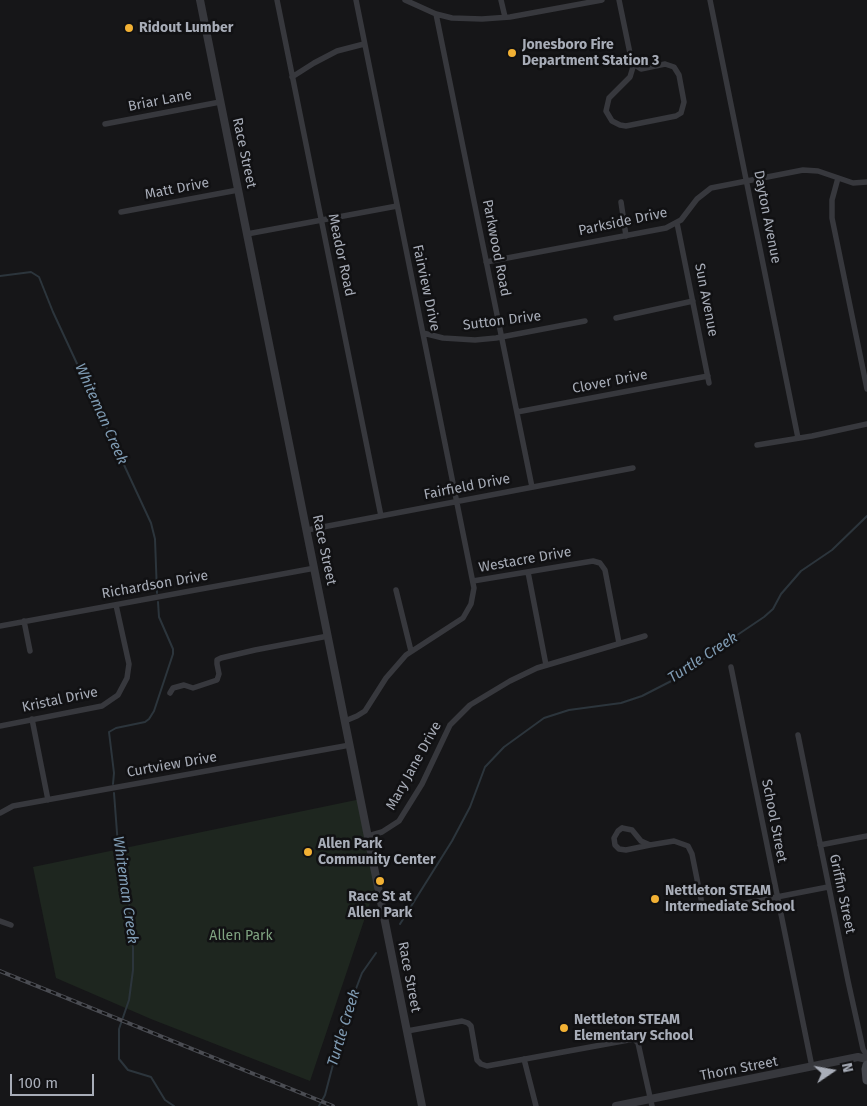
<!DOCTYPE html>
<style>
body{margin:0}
#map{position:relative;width:867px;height:1106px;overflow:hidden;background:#161618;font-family:"Fira Sans",sans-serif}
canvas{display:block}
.north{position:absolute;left:807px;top:1046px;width:50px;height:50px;-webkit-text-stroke:4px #111113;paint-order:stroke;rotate:78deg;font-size:14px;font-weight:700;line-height:20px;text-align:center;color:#a8adb8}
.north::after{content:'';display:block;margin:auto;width:18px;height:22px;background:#a8adb8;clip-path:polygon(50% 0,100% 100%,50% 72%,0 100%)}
.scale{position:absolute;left:10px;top:1074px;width:84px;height:22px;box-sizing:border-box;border:2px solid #a8adb8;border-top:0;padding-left:6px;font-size:15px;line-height:18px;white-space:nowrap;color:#a8adb8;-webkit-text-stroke:4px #111113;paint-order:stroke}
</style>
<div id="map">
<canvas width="867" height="1106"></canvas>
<div class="north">N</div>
<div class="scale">100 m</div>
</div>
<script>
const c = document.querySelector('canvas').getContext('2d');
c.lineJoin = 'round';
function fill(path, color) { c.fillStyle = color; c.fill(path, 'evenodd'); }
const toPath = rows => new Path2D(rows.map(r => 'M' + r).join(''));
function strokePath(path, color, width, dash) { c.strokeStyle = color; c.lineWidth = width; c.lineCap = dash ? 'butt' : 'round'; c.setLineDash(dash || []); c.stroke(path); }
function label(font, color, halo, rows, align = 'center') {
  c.font = font + ' "Fira Sans",sans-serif'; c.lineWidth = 5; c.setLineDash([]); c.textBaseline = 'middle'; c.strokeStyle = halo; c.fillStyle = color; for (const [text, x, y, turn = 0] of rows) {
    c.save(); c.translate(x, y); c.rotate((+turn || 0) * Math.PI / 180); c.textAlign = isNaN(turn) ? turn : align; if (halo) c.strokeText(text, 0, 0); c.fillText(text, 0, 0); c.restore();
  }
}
fill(toPath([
 [361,799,377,882,310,1081,151,1019,56,978,33,867]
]), '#1e261f');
strokePath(toPath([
 [0,276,31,272,39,277,53,312,151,523,155,539,157,593],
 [113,784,114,773,109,732,116,728,145,722,149,719,154,711,173,654,173,649,159,617,158,602],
 [114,793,119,859,127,882,133,948,133,970,129,1000,119,1029,119,1059,128,1070,151,1077,165,1100,174,1106],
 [400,924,452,841,470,807,485,767,504,747,544,718,569,710,621,703,642,696,683,675,718,648,764,617,773,609,781,594,801,571,832,550,867,516],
 [319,1106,325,1095,346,1015,362,973,376,953]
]), '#2c353c', 2);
strokePath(toPath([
 [277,0,381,516],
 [405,0,436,14,452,18,482,19,510,17,602,0],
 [501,0,505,17],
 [619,0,632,63,635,65],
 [710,0,798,438],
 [436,14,532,487],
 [665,64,674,67,679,75,684,102,681,113,676,116,626,126,620,125,612,121,606,111,609,98,630,77,633,67,635,65,641,69,665,64],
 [292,77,314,63,337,51,364,44],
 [105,124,220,102],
 [838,178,832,200,832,218,867,389],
 [621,202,626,236],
 [121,212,238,190],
 [677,223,709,383],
 [247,234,397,206],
 [486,262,666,228,681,220,697,199,711,188,803,170,818,171,853,183,867,182],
 [616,318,693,301],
 [423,333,443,338,475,340,496,338,585,321],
 [517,412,708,376],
 [757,445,812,436,867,424],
 [307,530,633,468],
 [528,572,546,665],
 [473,581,593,561,600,563,605,570,619,643],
 [396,590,411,651],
 [24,621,30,651],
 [0,626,315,568],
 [731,667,812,1067],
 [170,693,173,688,184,685,193,688,217,680,219,674,217,664,217,660,221,658,255,650,328,636],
 [32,719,48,800],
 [345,721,357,716,365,711,386,678,406,655,463,618,471,604,474,588,356,0],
 [0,726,102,706,118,695,127,678,129,664,116,605],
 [798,735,848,981,863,1049,867,1056],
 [0,813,13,806,350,745],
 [622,828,632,830,641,841,650,845,626,850,619,849,615,845,614,838,618,831,622,828],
 [368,836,382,832,399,821,422,784,450,725,470,705,510,681,537,668,645,636],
 [650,845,674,841,688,846,692,854,702,904,710,910,828,887],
 [820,845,867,836],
 [0,921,11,925],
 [407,1031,462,1021,468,1023,471,1026,477,1060,481,1064,487,1066,634,1039,638,1043,652,1106],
 [524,1059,536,1106]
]), '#37383d', 5.5);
strokePath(toPath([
 [200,0,422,1106],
 [616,1106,858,1057,867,1059]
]), '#37383d', 8);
strokePath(toPath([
 [867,1065,866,1069,867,1080]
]), '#45474d', 9);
const rail = toPath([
 [0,971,333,1106]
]);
strokePath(rail, '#4a4c52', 4);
strokePath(rail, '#111113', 2, [5.5]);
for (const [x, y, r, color] of [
 [129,28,5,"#f2b134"],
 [512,53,5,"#f2b134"],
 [308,852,5,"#f2b134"],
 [380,881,5,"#f2b134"],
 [655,899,5,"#f2b134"],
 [564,1028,5,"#f2b134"]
]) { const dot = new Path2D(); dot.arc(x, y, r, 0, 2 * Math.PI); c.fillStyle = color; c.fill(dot); strokePath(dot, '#111113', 2); }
label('bold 14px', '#a8adb8', '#111113', [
 ["Ridout Lumber",139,28],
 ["Jonesboro Fire",522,45],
 ["Department Station 3",522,61],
 ["Allen Park",318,844],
 ["Community Center",318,860],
 ["Nettleton STEAM",665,891],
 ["Intermediate School",665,907],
 ["Race St at",380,897,"center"],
 ["Allen Park",380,913,"center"],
 ["Nettleton STEAM",574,1020],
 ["Elementary School",574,1036]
], 'left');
label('14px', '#a8adb8', '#111113', [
 ["Briar Lane",160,101,-11],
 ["Race Street",244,153,78],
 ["Matt Drive",177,189,-11],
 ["Dayton Avenue",767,217,79],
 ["Parkside Drive",623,222,-12],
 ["Parkwood Road",496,248,79],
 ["Meador Road",341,255,78],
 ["Fairview Drive",426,288,78],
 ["Sun Avenue",706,300,79],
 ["Sutton Drive",502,321,-7],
 ["Clover Drive",610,382,-11],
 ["Fairfield Drive",467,487,-11],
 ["Race Street",324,550,78],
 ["Westacre Drive",525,560,-10],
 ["Richardson Drive",155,585,-10],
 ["Kristal Drive",60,700,-12],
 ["Curtview Drive",172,765,-10],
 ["Mary Jane Drive",414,766,-61],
 ["School Street",774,821,79],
 ["Griffin Street",842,894,78],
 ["Race Street",409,977,79],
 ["Thorn Street",739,1069,-11]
]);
label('14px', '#7fa381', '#111113', [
 ["Allen Park",241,936]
]);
label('italic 15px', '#7f9bb3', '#111113', [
 ["Whiteman Creek",101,414,66],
 ["Turtle Creek",703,658,-33],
 ["Whiteman Creek",125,890,82],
 ["Turtle Creek",344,1028,-73]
]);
</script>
